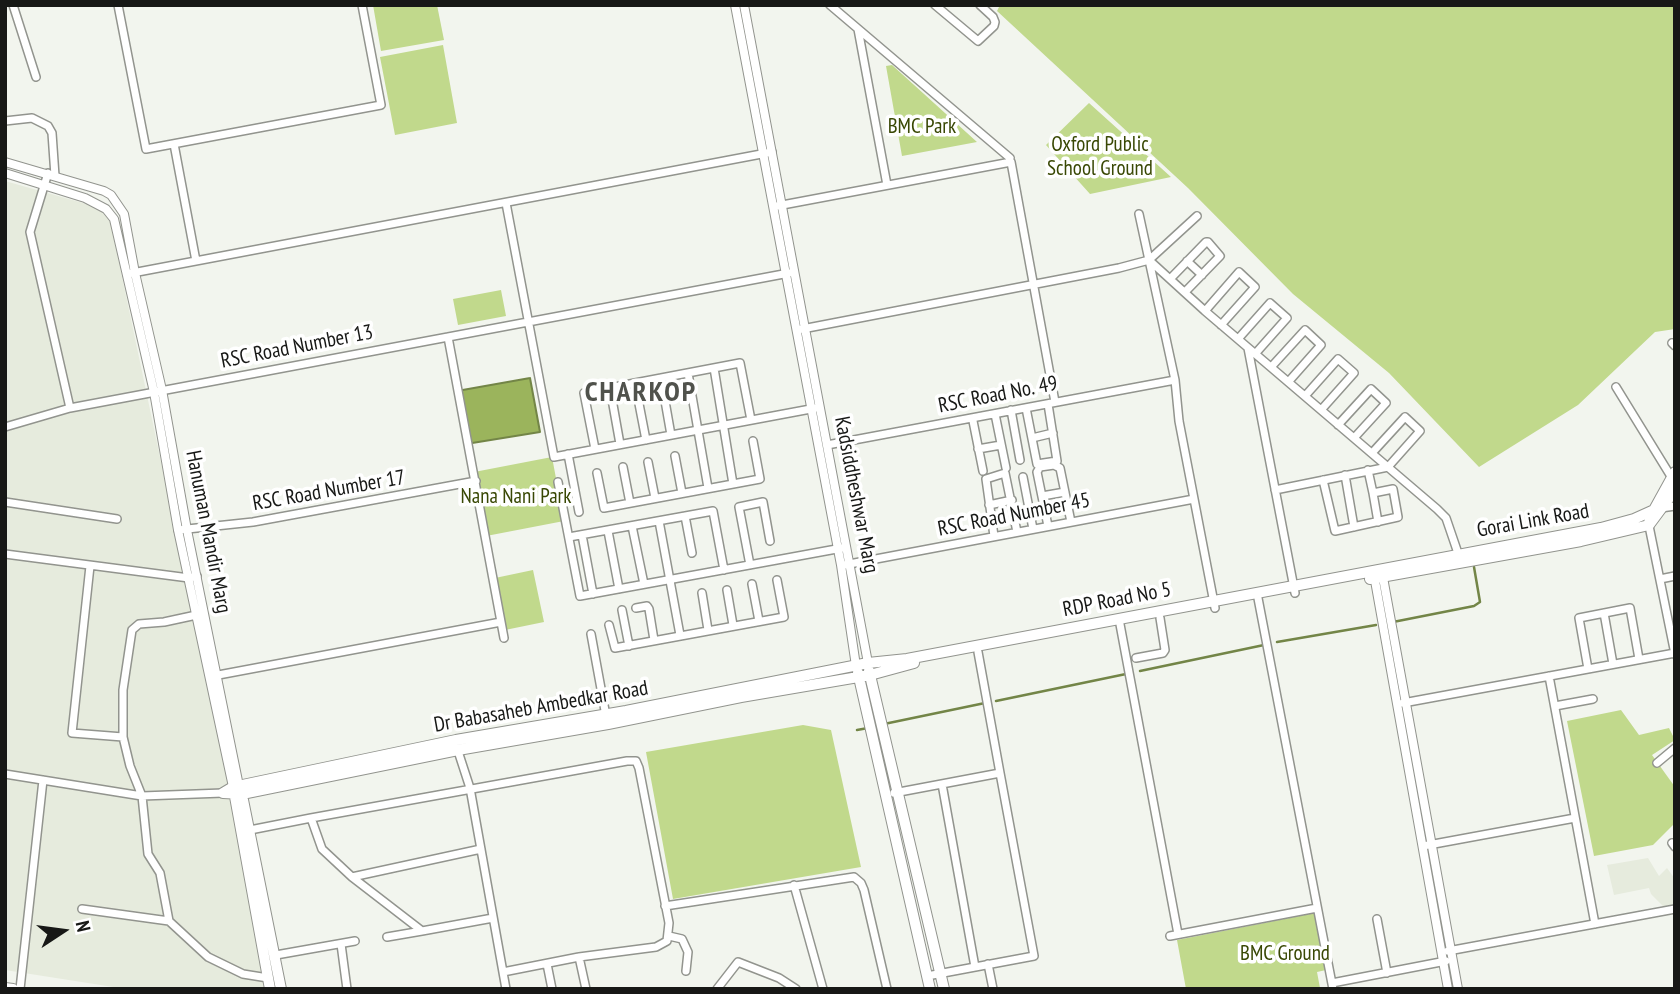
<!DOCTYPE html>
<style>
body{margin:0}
#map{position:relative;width:1680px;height:994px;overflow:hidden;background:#f2f5ee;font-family:"PT Sans Narrow",sans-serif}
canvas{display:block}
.frame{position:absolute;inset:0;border:7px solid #171816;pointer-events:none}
.north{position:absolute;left:28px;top:896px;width:70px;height:70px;-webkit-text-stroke:5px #fff;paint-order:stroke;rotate:77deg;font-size:19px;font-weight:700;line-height:28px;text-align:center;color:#171816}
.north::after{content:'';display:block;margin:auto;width:24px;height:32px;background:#171816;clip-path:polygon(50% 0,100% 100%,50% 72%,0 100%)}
</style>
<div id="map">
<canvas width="1680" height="994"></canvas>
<div class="frame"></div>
<div class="north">N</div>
</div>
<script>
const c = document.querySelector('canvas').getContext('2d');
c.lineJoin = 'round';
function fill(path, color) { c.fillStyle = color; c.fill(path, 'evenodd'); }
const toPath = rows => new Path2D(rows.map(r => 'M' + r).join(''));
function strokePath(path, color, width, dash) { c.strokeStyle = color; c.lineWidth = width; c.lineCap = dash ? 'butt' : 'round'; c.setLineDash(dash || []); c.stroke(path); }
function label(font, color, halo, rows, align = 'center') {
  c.font = font + ' "PT Sans Narrow",sans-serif'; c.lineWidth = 7; c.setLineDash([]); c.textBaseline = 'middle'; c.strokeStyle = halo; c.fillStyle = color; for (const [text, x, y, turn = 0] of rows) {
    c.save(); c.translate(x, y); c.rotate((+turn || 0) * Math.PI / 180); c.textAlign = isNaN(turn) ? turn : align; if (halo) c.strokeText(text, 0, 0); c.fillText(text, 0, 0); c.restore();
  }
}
fill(toPath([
 [5,181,108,210,272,989,126,989,5,970],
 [1648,858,1659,876,1667,868,1675,879,1675,906,1665,908,1651,894,1649,888,1614,895,1607,865]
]), '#e6ebdd');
fill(toPath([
 [373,5,437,5,444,40,381,51],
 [1000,5,1675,5,1675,329,1655,332,1578,405,1479,467,1389,373,1293,294,1188,188,997,11],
 [443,45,457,123,395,135,380,57],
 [892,65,977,142,902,156,886,66],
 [1089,103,1171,177,1090,194,1046,145],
 [501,290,506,316,458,325,453,299],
 [552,457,564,521,481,537,469,473],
 [533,570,544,622,505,630,495,578],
 [1621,710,1639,735,1669,728,1675,740,1652,755,1675,787,1675,823,1653,845,1594,856,1567,721],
 [803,725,831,730,861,867,673,899,646,752],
 [1315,913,1326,970,1317,972,1320,988,1186,989,1177,940]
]), '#c1d98c');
const water = toPath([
 [530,378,540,432,466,444,457,391,530,378]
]);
fill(water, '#9bb45c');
strokePath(water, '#738547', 2);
strokePath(toPath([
 [1393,622,1474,606,1480,602,1474,567],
 [1277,642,1376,625],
 [1140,671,1264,645],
 [996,701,1126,674],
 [884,724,985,703],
 [857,730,868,728]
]), '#738547', 2.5);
const minor = toPath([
 [13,5,36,77],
 [118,5,146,149,381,105,362,5],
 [830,5,1010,158],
 [935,5,978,41,994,26,995,22,993,17,980,5],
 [858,29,887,185],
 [5,121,32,118,48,126,52,133,55,176],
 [174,144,196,261],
 [506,203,554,457,816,408],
 [777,206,1011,162,1055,402],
 [1139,214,1175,380,1179,421,1215,608],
 [1149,260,1205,311,1437,509,1446,518,1460,559],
 [1187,261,1202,275],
 [127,274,772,152],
 [1171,278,1206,242,1208,242,1220,256,1185,292],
 [1205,311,1239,272,1255,287,1221,325],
 [797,330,1119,268,1149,260,1197,216],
 [448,337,504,638],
 [1238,339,1270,303,1287,318,1255,354],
 [1672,343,1675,346],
 [1248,348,1295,593],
 [1273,365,1305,330,1321,345,1290,380],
 [714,368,733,484],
 [688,373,708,488],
 [661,378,671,435],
 [635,383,646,440],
 [1616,387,1675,483],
 [610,388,620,444],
 [1305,396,1338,359,1354,373,1321,410],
 [70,408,789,273],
 [1026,408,1037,464,1057,461,1048,404],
 [1011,410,1020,460],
 [995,414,1006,468],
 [973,421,983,471],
 [1338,425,1371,389,1386,403,1354,438],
 [5,427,70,408,30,232,48,173],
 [1032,438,1053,433],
 [827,445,1175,380],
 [595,449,584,393,635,383,740,363,751,420],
 [978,449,1001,445],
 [568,454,579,512],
 [675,456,682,493],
 [648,462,655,498],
 [623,467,630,503],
 [597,473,604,508,760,479,753,441],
 [1345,475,1354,527],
 [1023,477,1033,529],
 [1323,480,1335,531,1398,517,1393,489,1373,493,1368,470],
 [558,482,580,596,842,548],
 [1275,490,1388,467,1420,431,1405,417,1372,453],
 [1373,493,1378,522],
 [1042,496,1065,492],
 [5,502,117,519],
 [989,505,1012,500],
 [1661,508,1675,506],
 [685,516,692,553],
 [659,521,680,635],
 [1648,521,1675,654],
 [632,526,644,584],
 [1048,526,1037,472,1040,467,1054,465,1060,468,1071,522],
 [178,530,253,522,476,481],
 [608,531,619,589],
 [582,535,593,594],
 [994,536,986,479,1005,473,1017,532],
 [569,537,713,511,724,570],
 [5,554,189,578,197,576],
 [750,565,739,507,763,502,770,541],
 [844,565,1194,499],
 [90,566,72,733,123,737,123,690,132,630,139,624,164,622,201,614],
 [1660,579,1675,576],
 [752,584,759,621],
 [727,590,733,625],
 [702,593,708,630],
 [1257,593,1333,989],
 [636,608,647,606,649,609,654,640],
 [622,610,629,646],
 [1604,613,1613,664],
 [1119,619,1178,934],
 [609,625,615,648,784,617,777,580],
 [591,634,606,716],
 [978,652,1000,773],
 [1136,658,1163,653,1165,650,1160,618],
 [1588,669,1579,618,1630,608,1639,659],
 [213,676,501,622],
 [1549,676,1595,924],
 [1403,703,1675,653],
 [1555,706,1593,699],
 [457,748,470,788,506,989],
 [1657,763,1675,748],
 [5,774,142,796,223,793],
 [942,784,975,967],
 [894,793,1000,773,1034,956,927,976],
 [311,818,627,761,636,761,639,768,669,923,667,941,656,947,579,957,503,972],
 [250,830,311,818,322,849,352,877],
 [1672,843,1675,847],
 [1423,846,1575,818],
 [481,849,352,877,422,931,493,918],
 [794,885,823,989],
 [665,906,854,877,861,883,864,890,887,989],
 [82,909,169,921,160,873,148,854,142,796,130,766,123,737],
 [1377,919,1387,973],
 [169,921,208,957,243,974,268,978],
 [669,936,682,939,688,952,686,971],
 [1170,936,1317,908],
 [387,937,422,931],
 [341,944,347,989],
 [1448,951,1675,909],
 [276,955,355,941],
 [579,957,586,989],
 [547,964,552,989],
 [988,964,993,989],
 [1332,983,1446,961],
 [20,989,43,780],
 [717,989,738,962,779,978,796,989]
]);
const tertiary = toPath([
 [735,5,841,565,856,666],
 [744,5,868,663],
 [5,162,104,191,111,195,124,214,135,273,162,390,187,530,239,786],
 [5,173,85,198,106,209,114,219,154,392,178,530,233,787],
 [1382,572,1458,989],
 [1374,575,1448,989]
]);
const secondary = toPath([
 [1370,579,1581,541,1649,525,1675,490],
 [869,671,944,989],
 [858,673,930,989],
 [241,790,281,989],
 [234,791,270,989],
 [223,793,233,787,456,740,626,711,868,663,907,659,1601,528,1634,519,1654,510,1675,472],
 [223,793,242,794,458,750,608,724,741,697,870,675,914,663],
 [5,988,13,989]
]);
strokePath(minor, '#92948e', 10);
strokePath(tertiary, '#92948e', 10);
strokePath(secondary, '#92948e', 12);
strokePath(minor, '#fff', 7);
strokePath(tertiary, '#fff', 8);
strokePath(secondary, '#fff', 10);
label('21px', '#394804', '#fff', [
 ["BMC Park",922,127],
 ["Oxford Public",1100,145],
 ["School Ground",1100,169],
 ["Nana Nani Park",516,497],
 ["BMC Ground",1285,954]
]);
label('21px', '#171816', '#fff', [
 ["RSC Road Number 13",297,347,-11],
 ["RSC Road No. 49",998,395,-11],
 ["RSC Road Number 17",329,491,-10],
 ["Kadsiddheshwar Marg",856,495,79],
 ["RSC Road Number 45",1014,515,-11],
 ["Gorai Link Road",1533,521,-10],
 ["Hanuman Mandir Marg",208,532,79],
 ["RDP Road No 5",1117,600,-11],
 ["Dr Babasaheb Ambedkar Road",541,707,-10]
]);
c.letterSpacing = '2px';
label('bold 28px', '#50524c', '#fff', [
 ["CHARKOP",641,393]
]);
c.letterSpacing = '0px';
</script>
